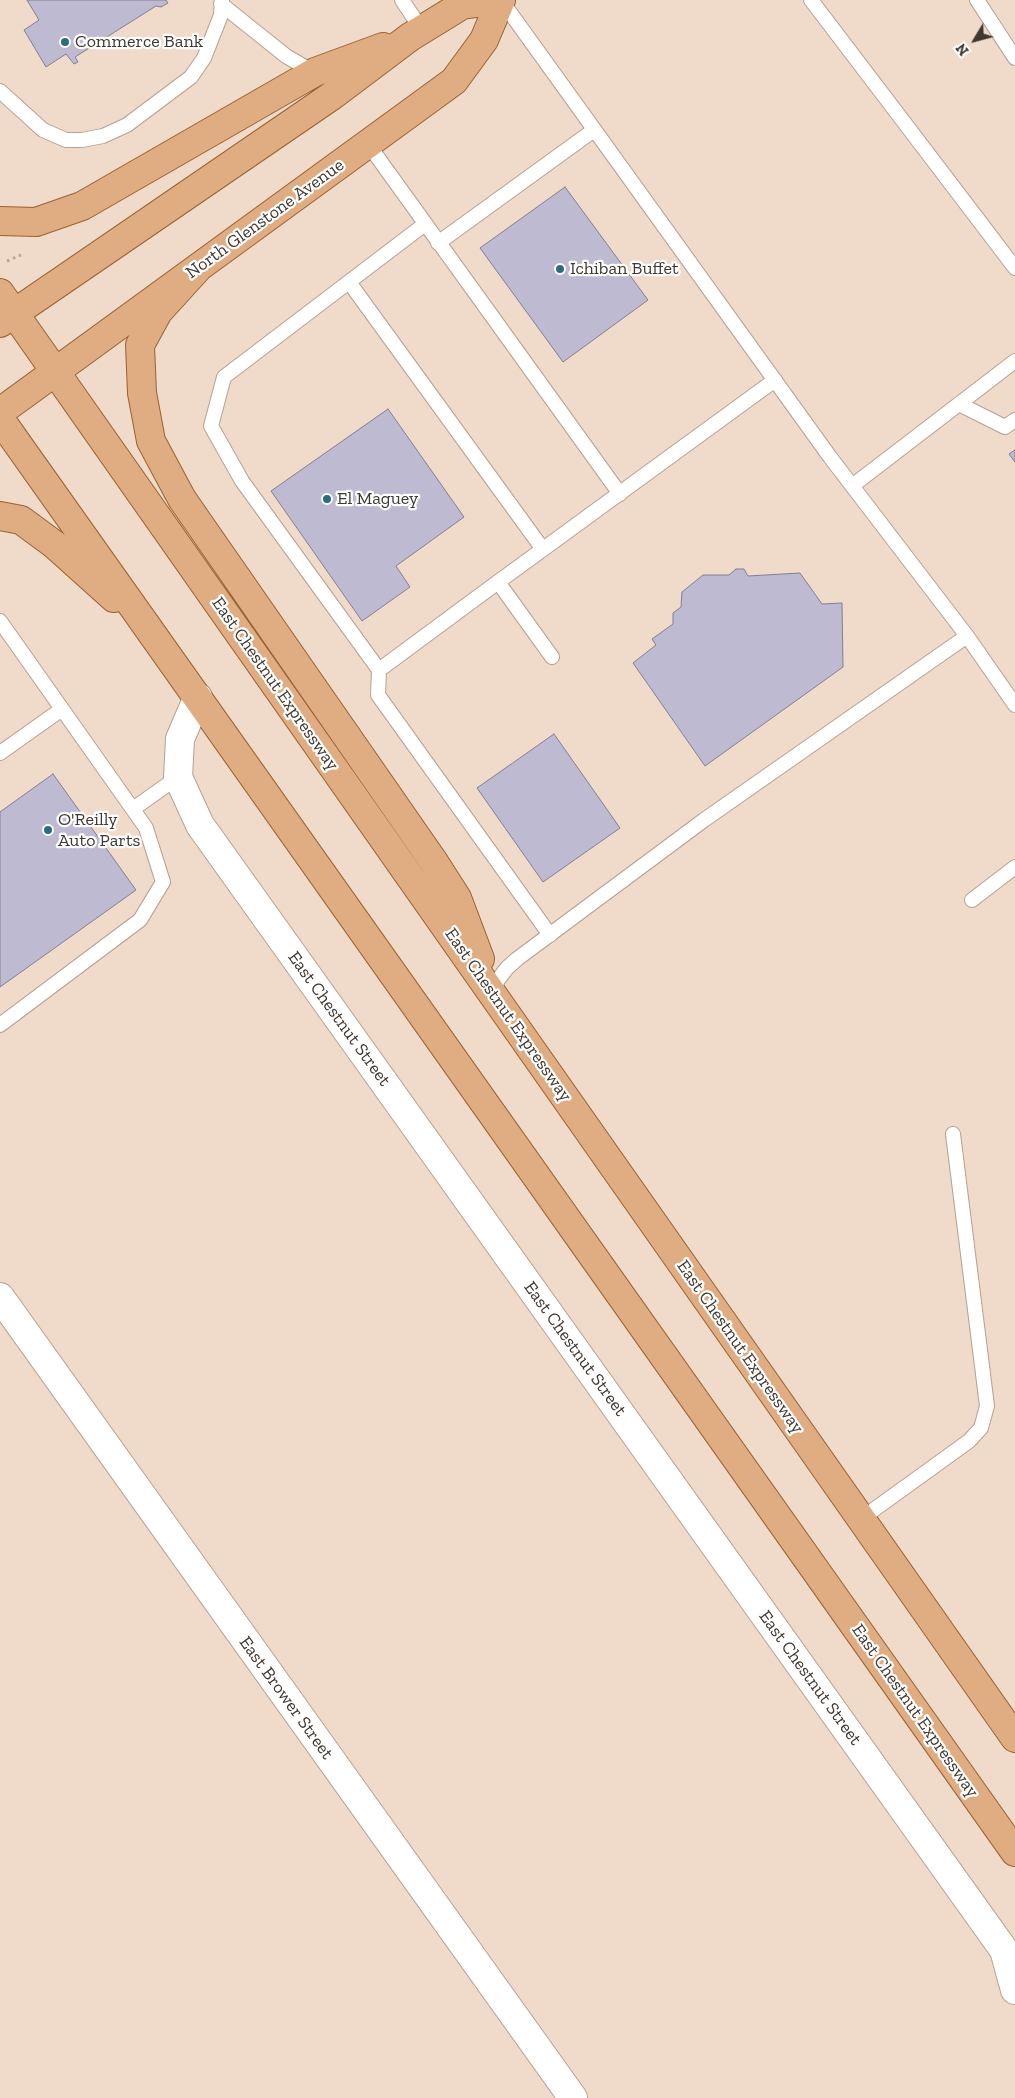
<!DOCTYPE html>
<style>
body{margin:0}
#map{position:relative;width:1015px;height:2098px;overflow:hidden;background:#f0daca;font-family:"Zilla Slab",serif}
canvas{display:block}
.north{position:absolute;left:950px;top:15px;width:50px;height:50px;-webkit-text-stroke:4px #fff;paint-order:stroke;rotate:233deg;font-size:14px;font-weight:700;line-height:20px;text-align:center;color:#3f3730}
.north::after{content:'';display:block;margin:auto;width:18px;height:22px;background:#3f3730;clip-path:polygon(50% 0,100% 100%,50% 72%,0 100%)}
</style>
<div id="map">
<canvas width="1015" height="2098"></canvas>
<div class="north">N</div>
</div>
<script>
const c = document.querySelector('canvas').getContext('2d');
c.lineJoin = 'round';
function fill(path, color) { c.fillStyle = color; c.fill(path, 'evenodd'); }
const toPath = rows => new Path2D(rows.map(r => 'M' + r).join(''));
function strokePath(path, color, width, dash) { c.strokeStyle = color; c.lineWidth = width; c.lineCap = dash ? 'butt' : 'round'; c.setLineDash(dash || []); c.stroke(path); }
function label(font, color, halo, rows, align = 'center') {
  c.font = font + ' "Zilla Slab",serif'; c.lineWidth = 4.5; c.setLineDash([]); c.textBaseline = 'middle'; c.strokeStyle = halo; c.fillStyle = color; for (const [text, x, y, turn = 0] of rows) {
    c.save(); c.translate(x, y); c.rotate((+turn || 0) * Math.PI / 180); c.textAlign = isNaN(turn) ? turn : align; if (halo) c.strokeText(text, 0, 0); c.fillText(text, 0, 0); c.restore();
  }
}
const building = toPath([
 [27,0,166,0,168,3,161,7,156,6,75,57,78,62,74,64,66,54,46,67,24,30,39,20,27,0],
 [565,187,648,300,563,362,480,248,565,187],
 [388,409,464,517,396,566,410,587,362,621,271,491,388,409],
 [1015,450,1015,462,1009,454,1015,450],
 [736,569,744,569,748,576,800,573,822,604,842,603,843,667,705,766,633,663,656,645,652,639,673,624,673,613,681,607,682,592,703,575,729,575,736,569],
 [554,734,620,828,543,882,477,788,554,734],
 [53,774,136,890,0,987,0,812,53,774]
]);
fill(building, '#bebad1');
strokePath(building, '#817e93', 1);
const lane = toPath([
 [402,0,422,30],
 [811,0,1015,268],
 [977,0,1015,58],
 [221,4,286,56,315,73],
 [0,91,43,130,66,140,82,140,103,136,127,125,191,77,204,58,221,15,222,0],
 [368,144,620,494],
 [438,243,594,130],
 [349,282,542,548],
 [959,404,1005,427,1015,420],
 [852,486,1015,361],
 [498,582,379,670,378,695,550,935],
 [0,621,146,828,163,882,140,920,0,1025],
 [967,636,1015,705],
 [552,657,498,582,775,380],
 [379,670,242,481,211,426,224,377,425,224],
 [0,753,62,709],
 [133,809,178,777],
 [972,900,1015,867],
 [495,996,497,981,507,968,517,959,704,820,967,636,830,457,501,0],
 [861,1519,969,1441,981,1428,987,1406,953,1134]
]);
const street = toPath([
 [198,697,180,739,178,777,200,825,1004,1950,1015,1990],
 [0,1297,573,2098]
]);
const primary = toPath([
 [0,221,36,222,82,206,315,72,383,47],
 [198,268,158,312,140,345,142,393,151,441,182,499,434,862,457,898,480,959],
 [0,293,1015,1738],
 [0,323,333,95,410,37,462,5,499,0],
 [0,412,454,81,484,40,501,0],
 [0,419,1015,1852],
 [0,516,21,520,55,545,114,598]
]);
strokePath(lane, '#b6a192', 16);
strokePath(street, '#b6a192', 30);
strokePath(primary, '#9a6131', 30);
strokePath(toPath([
 [7,261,21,255]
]), '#b7a598', 3, [2.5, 4]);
strokePath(lane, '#fff', 14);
strokePath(street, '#fff', 28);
strokePath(primary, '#e0ad83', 28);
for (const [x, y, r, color] of [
 [65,42,5,"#2c6c80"],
 [560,269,5,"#2c6c80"],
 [327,499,5,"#2c6c80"],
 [48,830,5,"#2c6c80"]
]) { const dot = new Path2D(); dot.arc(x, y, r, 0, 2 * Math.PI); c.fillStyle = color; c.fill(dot); strokePath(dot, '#fff', 2); }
label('18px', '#3f3730', '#fff', [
 ["Commerce Bank",75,42],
 ["Ichiban Buffet",570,269],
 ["El Maguey",337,499],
 ["O'Reilly",58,820],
 ["Auto Parts",58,841]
], 'left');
label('18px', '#3f3730', '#fff', [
 ["North Glenstone Avenue",265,219,-36],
 ["East Chestnut Expressway",275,684,55],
 ["East Chestnut Expressway",508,1015,55],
 ["East Chestnut Street",339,1019,54],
 ["East Chestnut Expressway",740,1347,55],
 ["East Chestnut Street",575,1349,54],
 ["East Chestnut Street",810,1678,54],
 ["East Brower Street",286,1698,54],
 ["East Chestnut Expressway",915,1711,55]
]);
</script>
